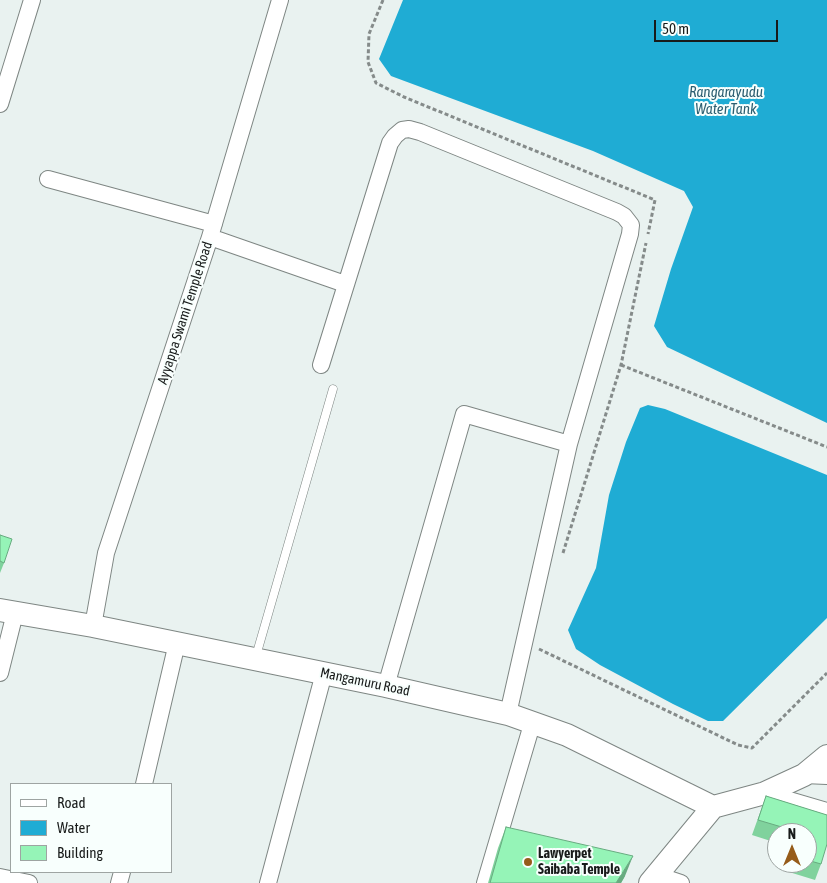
<!DOCTYPE html>
<style>
body{margin:0}
#map{position:relative;width:827px;height:883px;overflow:hidden;background:#e9f2f0;font-family:"Asap Condensed",sans-serif}
canvas{display:block}
.legend{position:absolute;left:10px;top:783px;width:162px;height:90px;box-sizing:border-box;background:#f8fffd;border:1px solid #9ea4a2;margin:0;padding:6px 9px;list-style:none;font-size:15px;color:#181b1a}
.legend li{display:flex;align-items:center;gap:10px;height:25px}
.legend b{width:25px;border:1px solid #9ea4a2}
.north{position:absolute;left:767px;top:823px;width:50px;height:50px;box-sizing:border-box;background:#f8fffd;border:1px solid #9ea4a2;border-radius:50%;rotate:0deg;font-size:14px;font-weight:700;line-height:20px;text-align:center;color:#181b1a}
.north::after{content:'';display:block;margin:auto;width:18px;height:22px;background:#965c1a;clip-path:polygon(50% 0,100% 100%,50% 72%,0 100%)}
.scale{position:absolute;left:654px;top:20px;width:124px;height:22px;box-sizing:border-box;border:2px solid #181b1a;border-top:0;padding-left:6px;font-size:15px;line-height:18px;white-space:nowrap;color:#181b1a;-webkit-text-stroke:4px #f8fffd;paint-order:stroke}
</style>
<div id="map">
<canvas width="827" height="883"></canvas>
<ul class="legend">
<li><b style="height:6px;background:#fff"></b>Road</li>
<li><b style="height:14px;background:#1facd4"></b>Water</li>
<li><b style="height:14px;background:#95f4b7"></b>Building</li>
</ul>
<div class="north">N</div>
<div class="scale">50 m</div>
</div>
<script>
const c = document.querySelector('canvas').getContext('2d');
c.lineJoin = 'round';
function fill(path, color) { c.fillStyle = color; c.fill(path, 'evenodd'); }
const toPath = rows => new Path2D(rows.map(r => 'M' + r).join(''));
function strokePath(path, color, width, dash) { c.strokeStyle = color; c.lineWidth = width; c.lineCap = dash ? 'butt' : 'round'; c.setLineDash(dash || []); c.stroke(path); }
function label(font, color, halo, rows, align = 'center') {
  c.font = font + ' "Asap Condensed",sans-serif'; c.lineWidth = 4; c.setLineDash([]); c.textBaseline = 'middle'; c.strokeStyle = halo; c.fillStyle = color; for (const [text, x, y, turn = 0] of rows) {
    c.save(); c.translate(x, y); c.rotate((+turn || 0) * Math.PI / 180); c.textAlign = isNaN(turn) ? turn : align; if (halo) c.strokeText(text, 0, 0); c.fillText(text, 0, 0); c.restore();
  }
}
fill(toPath([
 [403,0,827,0,827,423,667,347,654,326,671,269,693,207,684,191,593,151,391,76,379,59],
 [648,405,665,409,827,475,827,618,723,721,708,721,673,704,600,665,576,649,568,630,596,568,609,495,626,442,640,408]
]), '#1facd4');
const lane = toPath([
 [256,656,333,389]
]);
const street = toPath([
 [0,104,32,0],
 [48,179,214,224],
 [210,237,345,284],
 [321,365,390,143,395,136,402,130,409,129,420,132,617,212,624,216,631,225,630,234,569,444,508,714],
 [93,626,106,553,210,237,280,0],
 [0,673,15,613],
 [386,686,464,414,569,444],
 [804,775,827,776],
 [144,784,177,643],
 [765,793,827,811],
 [657,875,681,883],
 [0,877,29,883],
 [119,883,122,872],
 [268,883,324,673],
 [485,883,533,721]
]);
const secondary = toPath([
 [0,610,93,626,386,686,508,714,567,735,713,807],
 [713,807,765,793,804,775,827,756],
 [650,883,713,807]
]);
strokePath(lane, '#7e8683', 9);
strokePath(street, '#7e8683', 18);
strokePath(secondary, '#7e8683', 24);
strokePath(toPath([
 [383,0,369,34,368,62,376,83,404,97,655,200,648,234],
 [621,365,827,447],
 [563,553,621,365,646,243],
 [539,649,738,745,752,748,827,673]
]), '#858b8a', 3, [4, 2.5]);
strokePath(lane, '#fff', 8);
strokePath(street, '#fff', 16);
strokePath(secondary, '#fff', 22);
fill(toPath([
 [0,535,4,563,0,573],
 [766,796,827,815,821,864,815,880,789,872,792,863,807,863,807,833,777,833,777,843,752,835],
 [506,827,625,876,621,883,488,883,498,848]
]), '#80d29d');
fill(toPath([
 [633,856,625,876,621,883,616,883]
]), '#68ab80');
const building = toPath([
 [0,535,12,539,4,563,0,561,0,535],
 [766,796,827,815,827,844,821,864,807,860,807,833,802,833,758,820,766,796],
 [506,827,633,856,616,883,490,883,506,827]
]);
fill(building, '#95f4b7');
strokePath(building, '#68ab80', 1);
for (const [x, y, r, color] of [
 [528,862,5,"#965c1a"]
]) { const dot = new Path2D(); dot.arc(x, y, r, 0, 2 * Math.PI); c.fillStyle = color; c.fill(dot); strokePath(dot, '#f8fffd', 2); }
label('14px', '#181b1a', '#f8fffd', [
 ["Ayyappa Swami Temple Road",185,313,-72],
 ["Mangamuru Road",365,682,12]
]);
label('bold 14px', '#181b1a', '#f8fffd', [
 ["Lawyerpet",538,854],
 ["Saibaba Temple",538,870]
], 'left');
label('italic 15px', '#2c5f71', '#f8fffd', [
 ["Rangarayudu",726,92],
 ["Water Tank",726,109]
]);
</script>
